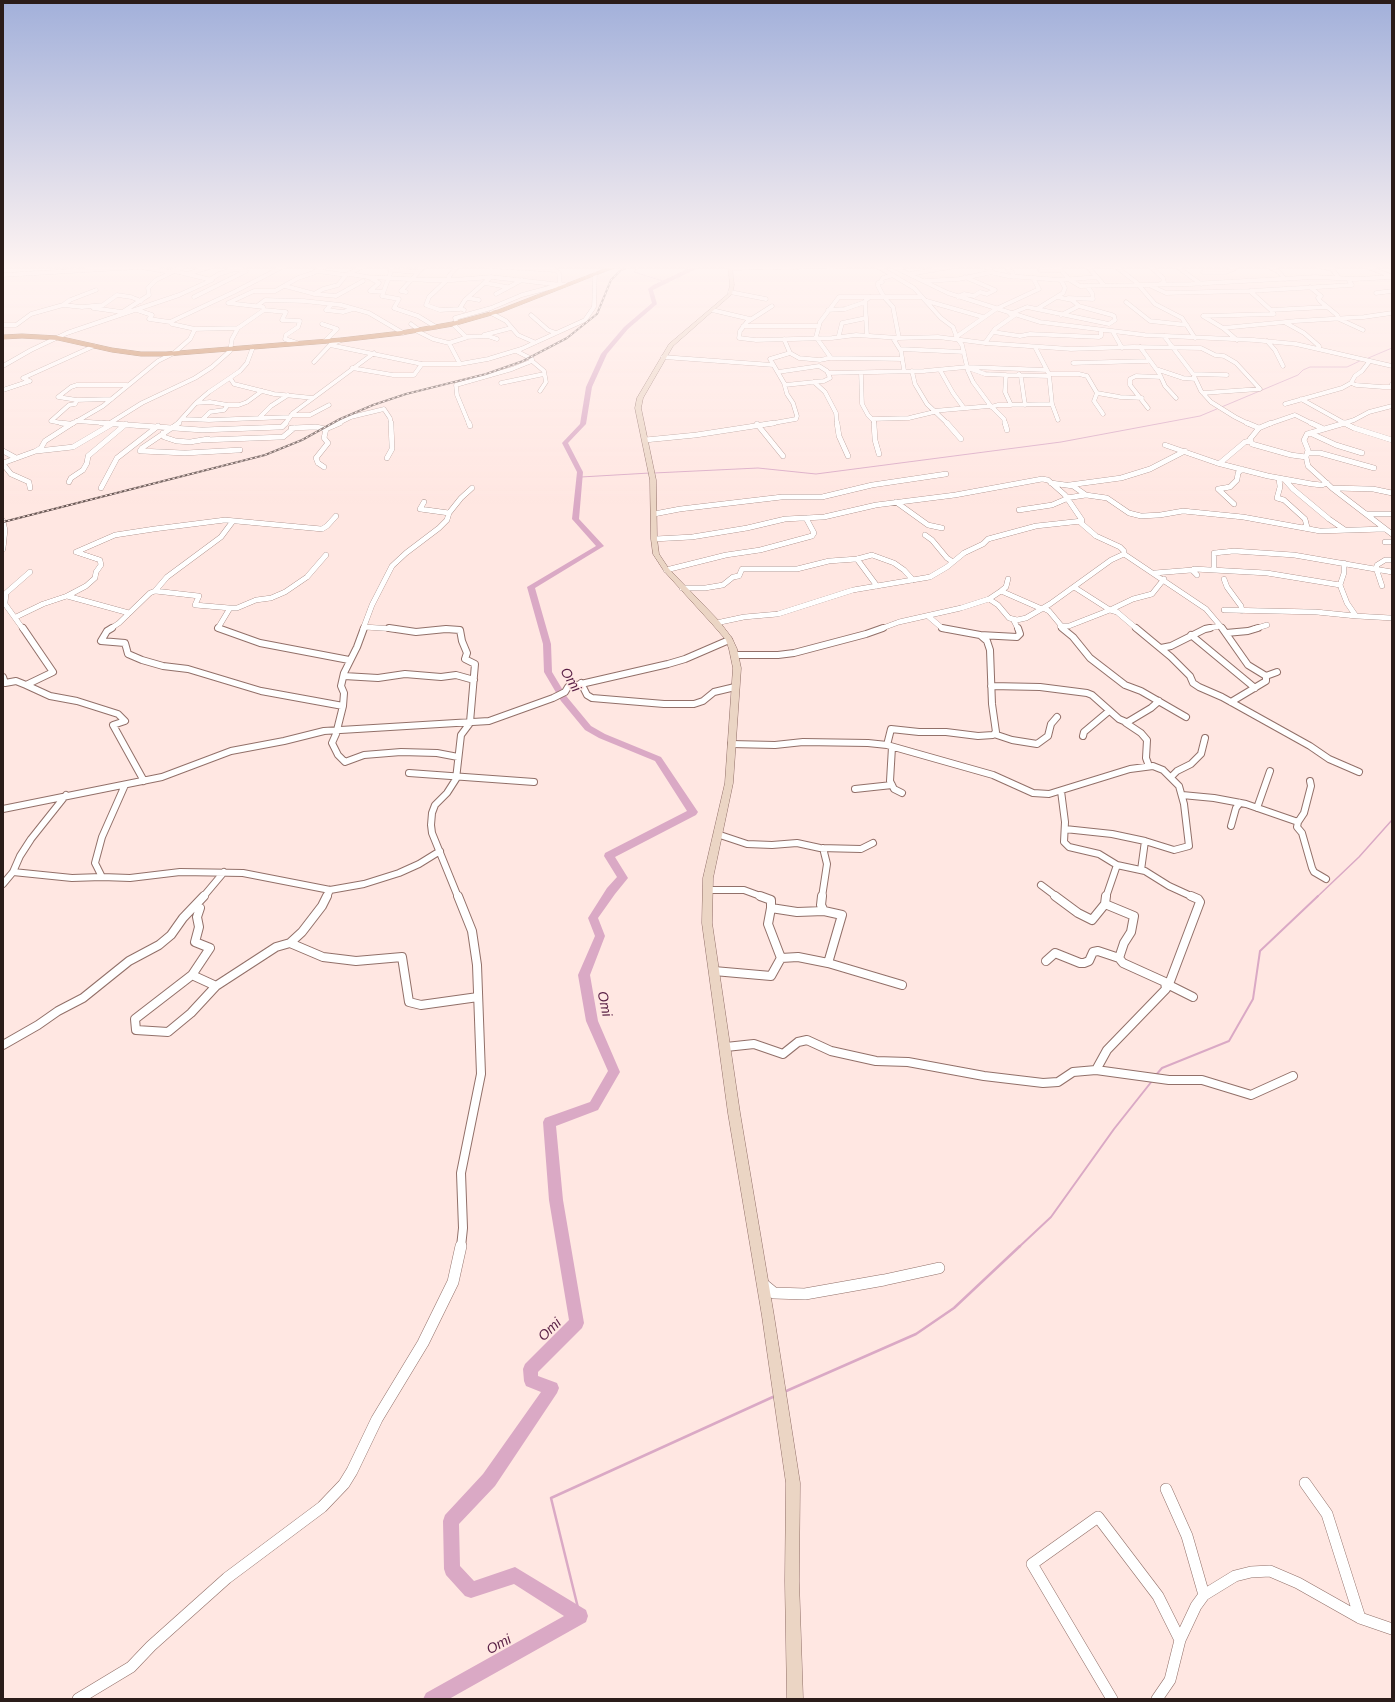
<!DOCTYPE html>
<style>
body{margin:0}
#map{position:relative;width:1395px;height:1702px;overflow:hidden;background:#ffe7e2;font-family:Arial,sans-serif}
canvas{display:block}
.frame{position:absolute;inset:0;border:4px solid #2a1c19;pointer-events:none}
</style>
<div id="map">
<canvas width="1395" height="1702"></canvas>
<div class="frame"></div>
</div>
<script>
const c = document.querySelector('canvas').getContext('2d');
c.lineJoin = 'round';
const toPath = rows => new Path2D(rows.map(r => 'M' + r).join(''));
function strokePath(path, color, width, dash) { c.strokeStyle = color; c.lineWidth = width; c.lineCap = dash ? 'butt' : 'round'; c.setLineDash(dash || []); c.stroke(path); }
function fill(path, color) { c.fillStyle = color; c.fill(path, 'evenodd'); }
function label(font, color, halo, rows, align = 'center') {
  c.font = font + ' Arial,sans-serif'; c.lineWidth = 3; c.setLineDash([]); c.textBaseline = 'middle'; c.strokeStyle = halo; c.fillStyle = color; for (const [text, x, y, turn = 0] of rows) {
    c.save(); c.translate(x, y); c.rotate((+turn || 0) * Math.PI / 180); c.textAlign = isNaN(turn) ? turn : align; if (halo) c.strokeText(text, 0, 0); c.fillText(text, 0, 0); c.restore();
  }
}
strokePath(toPath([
 [639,266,634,272,666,282],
 [1366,359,1392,348],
 [654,473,758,468,816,474,1061,442,1200,416,1298,375,1303,370,1310,367,1347,367,1362,360],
 [581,477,650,473]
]), '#daa9c5', 1);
strokePath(toPath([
 [1317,897,1359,857,1392,820]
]), '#daa9c5', 1.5);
strokePath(toPath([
 [1156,1075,1162,1068,1229,1041,1253,999,1260,951,1318,896],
 [1019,1247,1051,1217,1114,1129,1152,1081]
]), '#daa9c5', 2);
strokePath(toPath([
 [784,1392,916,1334,954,1308,1020,1246],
 [580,1616,551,1498,775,1396]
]), '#daa9c5', 2.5);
fill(toPath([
 [694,266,698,266,698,268,653,290,657,304,628,329,607,354,592,387,586,424,568,443,583,472,579,519,604,546,535,588,551,644,552,672,567,697,591,726,605,734,661,757,698,812,696,815,615,857,628,878,615,894,598,918,605,936,590,975,598,1021,620,1072,598,1110,556,1126,563,1200,584,1323,582,1328,538,1372,538,1376,557,1383,559,1388,557,1393,495,1486,459,1524,460,1566,474,1581,515,1567,586,1610,588,1616,586,1622,449,1699,423,1699,426,1693,564,1616,514,1584,471,1598,465,1596,446,1575,444,1569,443,1521,445,1515,483,1474,541,1392,526,1386,524,1381,523,1369,525,1364,569,1320,549,1200,543,1122,545,1118,590,1102,608,1071,586,1021,578,975,595,936,588,918,607,888,617,877,604,856,605,853,687,811,655,761,599,738,585,730,561,701,544,672,543,644,527,587,596,546,572,519,577,472,562,443,580,424,586,387,601,354,624,327,652,303,648,289,653,285,694,266]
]), '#daa9c5');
const streetFar4 = toPath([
 [393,266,382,296,399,299,394,308,418,316,436,327],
 [487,266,555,270,559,273,560,284,565,285],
 [877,266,914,288,941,318,953,327,957,338,962,345,968,371,973,382,990,405,1004,419,1005,424],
 [892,266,948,293,1040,322,1145,335,1254,340,1296,344,1392,366],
 [984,266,994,273,1008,276,1061,280,1097,277],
 [1007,266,1008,270,1012,272,1014,277],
 [1057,266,1070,280,1080,286,1191,284,1315,277,1356,279,1392,277],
 [1087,266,1104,285],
 [1105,266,1115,266],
 [1115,266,1136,282,1155,304,1182,318,1195,338],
 [1150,266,1163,278,1164,282,1160,284],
 [1176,266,1201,284],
 [1268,266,1279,272,1285,279],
 [1318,266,1332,269,1339,278],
 [1365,266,1391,276],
 [730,268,843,266],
 [390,270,417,272],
 [1040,270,1061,270],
 [317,271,346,275,364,266],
 [1203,272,1226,272,1234,269,1231,266],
 [187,274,213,266],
 [349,274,368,277,427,280,453,280,491,277,562,285],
 [910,274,956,266],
 [3,275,140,267,171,272],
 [893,275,883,278,881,281,882,282,878,283,878,286,884,297,893,307,899,338,894,340,901,351,904,370],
 [370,278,379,283,370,291,383,292],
 [447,280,429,297,426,305,440,310,460,309],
 [449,280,449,276,458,266],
 [925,281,959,279,993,272],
 [485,283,507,287],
 [1149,285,1166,293,1250,291,1352,285,1348,279],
 [285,286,315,294,336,296,363,281],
 [1310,287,1321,296,1318,298,1320,301,1337,315,1339,319,1363,330],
 [96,290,70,300,63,305,82,307,103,305,117,295,131,297,141,301],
 [1250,291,1273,312],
 [406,292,401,291,424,266],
 [730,292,766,299],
 [1376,293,1392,291],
 [314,294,323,289,338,285,346,275],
 [496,294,522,280],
 [194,297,246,271,235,269,219,274,211,279],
 [958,297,964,294,974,296,980,292,987,294,995,290,965,277],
 [468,298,479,300],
 [1068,298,1093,299,1092,293,1087,286],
 [927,301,983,317],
 [1126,302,1150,321,1187,325],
 [331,305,326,310,343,312,353,309],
 [257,306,265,300,304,301,341,305,369,313,403,333],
 [772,306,747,322,740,331,739,338,756,340,832,338,856,335,899,338,938,337,985,343,1071,349,1133,347,1201,348,1215,355,1224,356,1236,363,1260,389,1203,393],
 [93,308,122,312],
 [1037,309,1063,293,1065,288,1061,280],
 [137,310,152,315,149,319,170,322,172,324,195,329,238,328],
 [264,310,286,312,282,320,300,321,298,327,286,335,285,339,297,343],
 [464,310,460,308,465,300,491,277],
 [712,310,750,319],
 [828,310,845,309,865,302],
 [1271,310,1327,307],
 [121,313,149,295,148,288,156,280,185,266],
 [491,313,506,321,518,335,534,342],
 [1010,314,1027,307,1109,324,1115,320,1114,316,1112,315,1079,306,1072,300,1057,297],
 [531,315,548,330,556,333],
 [1061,315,1079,306],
 [1203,316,1274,314],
 [1203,316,1223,328,1237,340],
 [170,322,234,292,284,266],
 [457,323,455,318,491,308,522,295,556,286],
 [1286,323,1304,333,1319,346,1319,349],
 [322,324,337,329,325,341],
 [411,324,419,330],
 [453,324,466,337,488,336,497,339],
 [3,325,16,325,31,314,63,305],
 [743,326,819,326],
 [1223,328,1296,321,1364,317,1392,313],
 [417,331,433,339,449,343,468,337],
 [993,332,1020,336,1030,334,1099,337,1101,336,1101,330],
 [1113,332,1122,348],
 [484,335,511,328],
 [867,335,865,301,870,297],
 [1164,336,1193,374,1201,391,1211,402,1235,417,1249,424],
 [840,337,839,335,842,323,866,318],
 [956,337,996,309,1039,289,1033,278],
 [341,340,330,345,422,364,460,364,488,359,521,349,585,320,594,307,595,274],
 [1267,341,1275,350,1283,366],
 [449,343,460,364],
 [985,343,995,329,1015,315],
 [1035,347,1049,374,1052,404,1058,420],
 [1140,347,1159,373,1165,386,1176,398],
 [900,349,964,352],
 [516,351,532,359,532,361,544,371,546,382,540,391],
 [790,353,799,358,820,360,830,358],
 [663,357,773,365],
 [902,359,831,358,816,337,820,322,839,297,922,297],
 [314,362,330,345],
 [1073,363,1148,361],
 [3,366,31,350,67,333,179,295,212,280,174,271],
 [352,368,393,375,414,375,422,364],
 [971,369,985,374,1006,375,1005,392,1011,405],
 [1156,369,1183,378,1195,379],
 [940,370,953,393,964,408],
 [912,371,915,384,927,404,948,424],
 [778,372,819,366,827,371,830,378,824,381,785,385],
 [828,373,924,371,967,367,1047,370],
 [861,373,862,404,868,415,874,421,874,424],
 [1019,374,1021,377,1025,405],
 [1049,374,1079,374,1087,376,1097,393,1094,401,1103,414],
 [1193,374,1227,375],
 [1004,375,1049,376],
 [230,378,234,384,274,394,313,398],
 [814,382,825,392,836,413,837,424],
 [501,383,544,374],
 [1351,383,1356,385,1383,387,1391,387,1392,384],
 [3,390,30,381,23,378,94,346],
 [1097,393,1120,397,1142,398],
 [1301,399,1346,424],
 [77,400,112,399],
 [196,403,210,402,228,405],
 [1285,404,1342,388,1351,383,1355,376,1362,371,1369,362],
 [991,407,998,405,1052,404],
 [1148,408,1130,385,1130,379,1136,376,1161,377],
 [933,411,990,406],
 [291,415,310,415,329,405],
 [260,417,271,406,288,395],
 [183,419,209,420,290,417],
 [203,419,210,412,224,410,228,405,239,405,247,402,262,391],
 [873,419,909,418,934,412],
 [76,421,117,424],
 [110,423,142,403,195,378,212,367,230,351,232,339,238,328,264,310,263,307,228,303,254,291,275,291,298,278,313,273,324,266],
 [67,424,51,421,69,405,75,404,77,400,58,397,71,387,77,385,127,385],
 [72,424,103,406,158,361,174,353,190,339,195,329],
 [177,424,196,403,209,392,240,371,247,363,253,347],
 [285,424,293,413,374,353],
 [337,424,351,417,384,409,390,418,391,424],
 [469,424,457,395,456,385,512,369,532,361],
 [768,424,796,419,797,416,793,403,787,394,784,383,770,359,790,353,784,339],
 [1269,424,1295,415,1313,424],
 [1341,424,1354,420,1369,412,1392,406]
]);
const streetFar3 = toPath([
 [61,423,70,424],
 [101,423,202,430,282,427,286,423],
 [179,423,142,448,140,451,185,453,240,450],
 [469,423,470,426],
 [837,423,839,436,848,456],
 [874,423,875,440,879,454],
 [947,423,961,439],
 [1005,423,1007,430],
 [1247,423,1259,428,1250,439,1252,444,1291,455,1306,457,1308,450,1304,440,1307,434,1345,423],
 [1311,423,1322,428],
 [1344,423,1354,428,1392,440],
 [757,424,783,456],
 [291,428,316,427,326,429,324,438,328,443,316,458,318,463,324,467],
 [1259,428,1271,423],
 [326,429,340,423],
 [163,433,164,437,176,441,190,442,208,439],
 [1310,433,1336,445,1362,453],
 [204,440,283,437,294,428],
 [645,440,696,435,774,423],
 [1165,445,1217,463,1268,476,1312,484,1322,485,1327,483],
 [3,451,16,458],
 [37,451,73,447,112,424],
 [1308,453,1320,453,1374,468],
 [1306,457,1308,466,1332,488,1392,534],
 [387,458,392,449,391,423],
 [3,463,36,451,41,448,45,441,73,423],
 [1220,463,1245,442,1250,441],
 [3,464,11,474,29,482,30,488],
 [1279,479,1280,487,1277,498,1284,500,1305,519,1307,527,1304,527],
 [1285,480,1293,489,1329,519,1345,530],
 [69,482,71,478,83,470,87,463,88,456,126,424],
 [1051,483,1073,486,1086,495,1107,498,1129,513,1141,516,1160,515,1183,511,1243,517,1320,531,1385,529],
 [1069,485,1121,478,1150,469,1185,451],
 [101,488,117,458,158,426],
 [1332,488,1373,489,1392,493],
 [1066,498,1086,495],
 [424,502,420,509,449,513],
 [896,502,928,525,942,528],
 [1234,504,1218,489,1230,487,1237,480,1238,473,1242,469],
 [1019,510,1052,505,1066,499],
 [654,514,680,509,782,497,822,497,872,485,946,474],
 [1367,514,1392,514],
 [3,521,5,530,3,549],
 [925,535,932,540,947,558,953,562],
 [654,539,692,537,747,528,785,519,824,517,876,505,955,495,1042,479,1048,480,1065,495,1082,520,1081,523,1096,536,1120,547,1124,551,1124,554,1111,560,1050,604,1026,618,1017,620,1009,618,998,605,989,599],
 [1385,542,1392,542],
 [76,552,115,535,154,529,225,520,322,529,327,526,336,516],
 [1124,554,1206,609,1223,629],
 [857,559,877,586],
 [1194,569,1267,573,1340,585,1347,603,1356,616,1316,612,1224,610],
 [1214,569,1214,553,1234,551,1294,555,1392,572],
 [666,570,726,555,760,550,812,536,814,533,806,518],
 [1154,573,1192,570,1197,575],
 [1224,579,1227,587,1241,606,1242,611],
 [1340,585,1344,573,1344,563],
 [1382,586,1376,568,1377,565,1385,560,1392,560],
 [1074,587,1110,610,1133,599,1152,594,1164,579],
 [682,588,705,588,723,585,733,577,739,576,742,569,797,569,829,561,857,559,872,555,894,563,904,570,913,580],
 [155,591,167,577,221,537,233,521],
 [1001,591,1006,587,1008,579],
 [67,596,86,586,95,578,96,572,101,565,100,560,76,552],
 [230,608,237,608,256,600,271,598,285,592,307,577,326,555],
 [1043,608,1049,611,1064,629],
 [928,616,942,628,947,629],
 [1356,616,1392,618],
 [16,617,43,604,67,596,129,613],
 [1013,619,1018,629],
 [716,623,744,617,778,614,853,590,930,577,947,567,964,553,983,544,988,539,1036,526,1082,521],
 [1060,626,1069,626,1110,610,1117,612,1137,629],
 [364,627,396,629],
 [23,629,5,604,6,593,30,572],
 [110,629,119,623,150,593,155,591,199,596,195,605,230,608,218,628,221,629],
 [363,629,372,605,392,566,406,553,439,528,447,520,449,513,461,498,472,488],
 [880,629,899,622,961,608,989,599,1001,591,1042,609],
 [1205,629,1220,626],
 [1254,629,1267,625]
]);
const streetFar2 = toPath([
 [112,628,107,631,101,641,125,643,128,654,142,660,163,666,188,669,261,691,343,706],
 [218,628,260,643,349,660],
 [364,628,357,647,344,673,341,686,344,693,343,706,336,734,332,743,338,755,345,762,364,755,401,752,437,753,458,757],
 [389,628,416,632,446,629,460,630,462,641,467,653,465,659,475,664,470,722],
 [1062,628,1073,637,1090,658,1125,685,1141,691,1186,717],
 [1136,628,1171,657,1190,676,1193,683,1199,687,1222,697,1310,746,1329,759,1359,772],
 [1222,628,1248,665,1266,676,1277,672],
 [1226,633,1248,631,1258,628],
 [980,635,1017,637,1020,634,1018,628],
 [1191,635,1255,688],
 [1161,648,1171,646,1205,629,1210,628],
 [734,655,778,655,794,653,866,634,883,628],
 [344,676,378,678,405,674,441,677,456,675,474,680],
 [3,677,5,683,16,681,26,685,53,672,23,628],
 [581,683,587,695,592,698,664,704,694,704,703,701,714,692,735,687],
 [26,685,50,696,77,701,118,714,125,721,113,725,144,781],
 [991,686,1040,687,1087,693,1092,695,1119,719,1126,722],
 [1231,702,1266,681,1266,676],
 [994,734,1012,740,1037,744,1048,736,1051,724,1057,717],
 [1083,736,1084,732,1109,711],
 [731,744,775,745,803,742,868,743,887,745,993,775,1033,793,1049,794,1130,769,1153,766,1163,770,1179,786,1184,804,1189,846,1174,850,1145,841,1141,870],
 [887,745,891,729,919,732,946,732,978,736,993,735,996,732,992,704,990,650,987,641,980,635,942,628],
 [892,747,890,781,894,789,902,793],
 [1149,766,1146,758,1147,740,1141,733,1126,723,1151,708,1159,701],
 [409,773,534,782],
 [1171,777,1177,771,1191,764,1201,754,1205,738],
 [125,785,102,837,95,863,102,877,130,878,180,872,243,873,330,890,364,884,399,873,419,864,440,851],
 [855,789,892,785],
 [1061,791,1065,822,1064,842,1069,847,1099,854,1117,865,1145,871,1169,886,1193,897],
 [1182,795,1214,798,1246,804,1298,822,1304,813,1311,786,1310,781],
 [1257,808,1270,771],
 [3,809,162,777,231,751,284,741,324,731,489,721,553,698,565,692,568,687,668,664,685,659,729,640],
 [1298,822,1297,827,1302,833,1312,868,1314,872,1326,879],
 [1231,826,1236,808,1240,803],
 [1065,829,1112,834,1145,841],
 [717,834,747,844,772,845,797,843,820,848,861,849,873,843],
 [13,872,72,878,102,877],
 [3,884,13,872,20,856,31,839,66,795],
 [1041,885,1057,897],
 [708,890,744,890,763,897],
 [203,897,224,872],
 [327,897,330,890],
 [458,897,432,833,431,825,432,813,435,805,447,793,456,779,461,735,470,723],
 [822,897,827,864,823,848],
 [1106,897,1117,865]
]);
const streetFar1 = toPath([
 [327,896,322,906,302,932,290,943,323,957,356,961,402,957,409,1002,421,1005,478,997],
 [458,896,472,931,477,965,481,1074,461,1173,463,1228,461,1247],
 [760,896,771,900,771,908,797,912,824,911,842,915,828,963],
 [822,896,821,905,824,911],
 [1055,896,1078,913,1092,920,1105,904],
 [195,907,200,908,197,917,199,927,195,942,210,948,192,975,216,986,276,947,290,943],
 [771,908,768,924,781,958],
 [1046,961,1055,953,1080,963,1084,963,1089,961,1093,952,1098,951,1119,958],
 [714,971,771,976,781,958,798,957,828,963,902,985],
 [192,975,135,1019,136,1030,168,1032,191,1013,216,986],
 [1165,983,1193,997],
 [1169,984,1200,902,1198,899,1191,896],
 [3,1045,38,1025,58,1011,83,998,129,961,159,945,171,935,183,918,204,896],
 [726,1047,754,1044,783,1054,798,1042,807,1040,831,1051,876,1061,908,1062,984,1076,1043,1083,1058,1082,1073,1072,1096,1070,1107,1050,1166,989,1165,982,1123,963,1119,958,1124,943,1131,932,1134,916,1105,904,1106,896],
 [1096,1070,1169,1080,1202,1080,1251,1095,1293,1076]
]);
const street = toPath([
 [763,1284,774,1293,805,1294,884,1280,939,1268],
 [1305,1483,1327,1514,1360,1618],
 [1166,1489,1187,1536,1204,1595],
 [78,1699,131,1667,151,1646,227,1578,322,1507,344,1484,352,1471,377,1419,423,1343,453,1282,461,1246],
 [1112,1699,1032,1564,1098,1517,1158,1596,1180,1640],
 [1157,1699,1170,1680,1180,1640,1196,1606,1204,1595,1235,1576,1251,1572,1270,1571,1298,1583,1360,1618,1392,1629]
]);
const secondary = toPath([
 [728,266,732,266,734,285,732,294,673,346,643,398,641,408,656,480,657,539,659,554,669,569,719,621,732,638,737,649,741,668,733,783,713,878,712,923,740,1113,774,1316,800,1483,799,1581,803,1699,787,1699,785,1581,786,1483,762,1316,728,1113,702,923,703,878,725,783,733,668,729,649,726,640,713,625,664,571,653,554,651,539,650,480,635,408,637,398,669,344,728,294,730,285,728,266]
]);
const highway = toPath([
 [612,266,619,266,502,312,453,326,401,335,341,342,166,356,141,356,112,352,58,340,22,338,3,339,3,335,22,334,58,336,112,348,141,352,166,352,341,338,401,331,452,322,498,310,612,266]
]);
strokePath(streetFar4, '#927069', 4.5);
strokePath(streetFar3, '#927069', 5.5);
strokePath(streetFar2, '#927069', 8);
strokePath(streetFar1, '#927069', 10);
strokePath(street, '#927069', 12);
strokePath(secondary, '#927069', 1);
strokePath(highway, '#895530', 1);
strokePath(streetFar4, '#fff', 4);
strokePath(streetFar3, '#fff', 5);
strokePath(streetFar2, '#fff', 6);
strokePath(streetFar1, '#fff', 8);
strokePath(street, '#fff', 11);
fill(secondary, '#ebd5c4');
fill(highway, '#bc733c');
const rail = toPath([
 [3,522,265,455,302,440,340,419,373,405,406,394,486,374,523,361,567,338,597,314,611,280,620,271,629,266]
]);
strokePath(rail, '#655451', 2);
strokePath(rail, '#ffe7e2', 1, [2.5]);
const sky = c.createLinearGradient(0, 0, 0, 504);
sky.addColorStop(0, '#a2b0da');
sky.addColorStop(0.53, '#fff4f2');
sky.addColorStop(1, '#fff4f200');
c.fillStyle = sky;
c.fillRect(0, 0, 1395, 504);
label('italic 14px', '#581e44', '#ffe7e2', [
 ["Omi",570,680,59],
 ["Omi",604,1004,78],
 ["Omi",550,1330,-44],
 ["Omi",499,1645,-29]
]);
</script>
